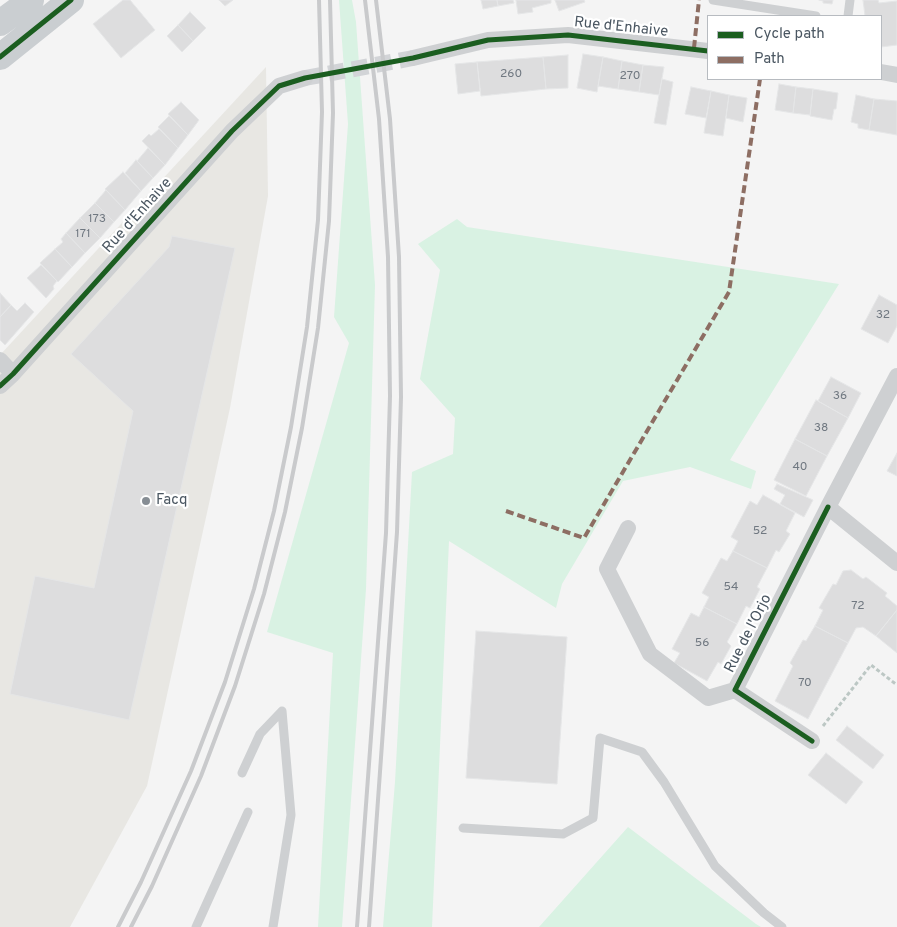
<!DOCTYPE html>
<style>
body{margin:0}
#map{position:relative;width:897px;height:927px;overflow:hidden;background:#f4f4f4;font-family:Overpass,sans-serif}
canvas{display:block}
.legend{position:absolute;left:707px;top:15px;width:175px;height:65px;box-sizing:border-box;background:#fff;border:1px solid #b7bbc0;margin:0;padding:6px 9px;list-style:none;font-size:15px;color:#4a5661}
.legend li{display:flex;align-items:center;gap:10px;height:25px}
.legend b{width:25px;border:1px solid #b7bbc0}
</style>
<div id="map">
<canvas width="897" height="927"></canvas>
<ul class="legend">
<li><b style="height:6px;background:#1b5e20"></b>Cycle path</li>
<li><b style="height:6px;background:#8d6e63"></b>Path</li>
</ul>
</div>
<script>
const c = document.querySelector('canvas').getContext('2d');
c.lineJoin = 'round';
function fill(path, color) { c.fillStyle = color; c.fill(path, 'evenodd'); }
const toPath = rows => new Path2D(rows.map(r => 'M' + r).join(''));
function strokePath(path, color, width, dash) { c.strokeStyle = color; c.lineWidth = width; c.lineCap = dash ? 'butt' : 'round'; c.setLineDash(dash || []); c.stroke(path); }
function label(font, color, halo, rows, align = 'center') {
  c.font = font + ' Overpass,sans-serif'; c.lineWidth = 4.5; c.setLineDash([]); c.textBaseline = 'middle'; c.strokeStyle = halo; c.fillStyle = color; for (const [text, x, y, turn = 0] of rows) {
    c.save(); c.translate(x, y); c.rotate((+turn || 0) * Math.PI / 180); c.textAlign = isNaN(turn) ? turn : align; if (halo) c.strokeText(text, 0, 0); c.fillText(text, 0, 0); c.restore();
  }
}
fill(toPath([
 [266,67,268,196,230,408,147,786,70,927,0,927,0,355]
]), '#e8e7e3');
fill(toPath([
 [339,0,352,0,356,22,375,285,366,589,342,927,318,927,333,653,267,632,349,343,334,317,348,124],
 [457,219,467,227,839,284,730,460,756,471,751,489,690,467,623,481,562,584,556,608,449,541,432,927,383,927,395,782,412,472,453,454,455,418,420,379,440,270,418,244],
 [628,827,756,924,761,927,539,927]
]), '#d9f2e3');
const building = toPath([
 [123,0,130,0,155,30,121,58,93,24,123,0],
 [219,0,233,0,225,6,219,0],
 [481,0,497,0,498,6,483,9,481,0],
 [497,0,513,0,514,3,498,6,497,0],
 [516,0,551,0,551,3,532,8,533,12,518,14,516,0],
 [555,0,584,0,585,2,559,11,555,0],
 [819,0,833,0,832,4,823,3,823,1,819,0],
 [863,0,878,0,879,3,897,1,897,45,881,47,881,16,865,16,863,0],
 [190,12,206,28,193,41,178,25,190,12],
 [178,25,193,41,182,52,167,36,178,25],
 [583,54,603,57,597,92,577,88,583,54],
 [568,55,568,88,546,89,543,57,568,55],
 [543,57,546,89,481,96,477,62,543,57],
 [603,57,622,61,618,89,598,86,603,57],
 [622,61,643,65,639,92,618,89,622,61],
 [477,62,480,91,458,94,455,64,477,62],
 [643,65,664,67,659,95,639,92,643,65],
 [662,79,673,82,666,125,654,123,662,79],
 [779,84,796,87,793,113,775,110,779,84],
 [691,87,711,91,706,118,685,114,691,87],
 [796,87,813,89,810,115,793,113,796,87],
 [813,89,838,93,836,109,834,109,832,120,810,116,813,89],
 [711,91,729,95,723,136,704,133,711,91],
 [729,95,747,98,743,122,726,118,729,95],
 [856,95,874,99,869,130,858,128,858,124,851,122,856,95],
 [874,99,897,101,897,135,869,130,874,99],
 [181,102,199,120,188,135,168,114,181,102],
 [169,116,188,135,178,148,158,127,169,116],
 [159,129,178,148,165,165,142,141,149,134,151,136,159,129],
 [148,148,165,165,153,178,137,161,148,148],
 [136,160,153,178,141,191,125,173,136,160],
 [123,172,141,191,125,210,105,189,123,172],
 [106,190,125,210,114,222,95,203,106,190],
 [95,203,114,222,100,238,80,218,95,203],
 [80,218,100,238,85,253,66,233,80,218],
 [66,233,85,253,72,267,55,249,63,242,61,239,66,233],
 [172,236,235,248,129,720,10,694,35,576,94,588,133,411,71,354,169,247,172,236],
 [55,249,72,267,58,282,40,263,55,249],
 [41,265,57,281,53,286,54,289,46,298,27,278,41,265],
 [0,293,11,305,0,317,0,293],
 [879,295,897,305,897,326,888,343,861,329,879,295],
 [25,303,34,312,5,345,0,340,0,317,11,305,17,311,25,303],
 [831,377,861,393,848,418,818,401,831,377],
 [816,400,848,418,827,456,795,439,816,400],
 [795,439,827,456,806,496,774,480,795,439],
 [897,453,897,476,887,471,897,453],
 [777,484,813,500,804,517,780,504,785,495,774,489,777,484],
 [763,495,795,513,786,531,790,534,779,552,776,550,767,568,733,551,738,541,731,537,750,501,757,505,763,495],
 [733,551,767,568,757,587,760,589,750,608,746,606,737,624,704,607,709,597,702,593,721,558,727,561,733,551],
 [851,570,863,579,866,577,887,593,885,596,897,606,897,610,876,636,863,627,856,628,848,643,815,626,823,610,819,608,833,584,836,585,843,571,851,570],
 [704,607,737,624,727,642,731,646,721,664,718,662,707,681,674,663,680,653,672,649,691,613,699,617,704,607],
 [897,610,897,653,876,636,897,610],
 [815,626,848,643,808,719,775,701,793,666,790,663,803,640,806,641,815,626],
 [476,631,567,637,557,784,466,778,476,631],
 [847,726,884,755,873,769,836,740,847,726],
 [826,753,863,782,846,804,808,775,826,753]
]);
fill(building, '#ddddde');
strokePath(building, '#e5e6e7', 1);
strokePath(toPath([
 [305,78,413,58]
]), '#d2d4d7', 16, [16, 8]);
strokePath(toPath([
 [823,726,871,665,897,685]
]), '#bcc7c4', 3, [4, 2.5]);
strokePath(toPath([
 [713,0,816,16],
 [848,16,850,0],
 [242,773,260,734,282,711,291,815,273,927],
 [463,828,563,834,593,818,600,738,642,752,664,782,715,866,764,913,782,927],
 [196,927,248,812]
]), '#ced0d2', 9);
strokePath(toPath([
 [413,58,488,40,568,35,708,51],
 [881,72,897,75],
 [0,360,13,374],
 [897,376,828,507,897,563],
 [0,386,13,374,232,131,279,86,305,78],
 [628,528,607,569,650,654,708,698,735,690],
 [812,741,735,690,828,507]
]), '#ced0d2', 16);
strokePath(toPath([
 [0,23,31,0],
 [0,57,71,0]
]), '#caced1', 26);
strokePath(toPath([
 [118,927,141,882,191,771,225,682,254,589,274,511,291,427,307,327,318,220,322,112,319,0],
 [131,927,152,886,201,776,235,686,264,594,285,512,302,428,318,328,329,221,333,113,330,0],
 [357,927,386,533,390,396,388,257,379,119,365,0],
 [369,927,397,532,401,397,399,257,390,119,376,0]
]), '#c9cacc', 4);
strokePath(toPath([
 [694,48,699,0],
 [506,511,584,538,729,292,760,79]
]), '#8d6e63', 4, [8, 4]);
strokePath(toPath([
 [0,57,71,0],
 [0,386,13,374,232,131,279,86,305,78,413,58,488,40,568,35,708,51],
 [812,741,735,690,828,507]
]), '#1b5e20', 5);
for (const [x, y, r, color] of [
 [146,501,5,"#868d94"]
]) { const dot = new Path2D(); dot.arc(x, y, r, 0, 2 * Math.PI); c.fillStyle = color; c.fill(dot); strokePath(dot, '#fff', 2); }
label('12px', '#707881', null, [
 ["260",511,75],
 ["270",630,77],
 ["173",97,220],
 ["171",83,235],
 ["32",883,316],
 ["36",840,397],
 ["38",821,429],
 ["40",800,468],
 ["52",760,532],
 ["54",731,588],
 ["72",858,607],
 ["56",702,644],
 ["70",805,684]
]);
label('15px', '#4a5661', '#fff', [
 ["Rue d'Enhaive",621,28,6],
 ["Rue d'Enhaive",138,216,-48],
 ["Rue de l'Orjo",749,634,-63]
]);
label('15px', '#4a5661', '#fff', [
 ["Facq",156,501]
], 'left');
</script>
